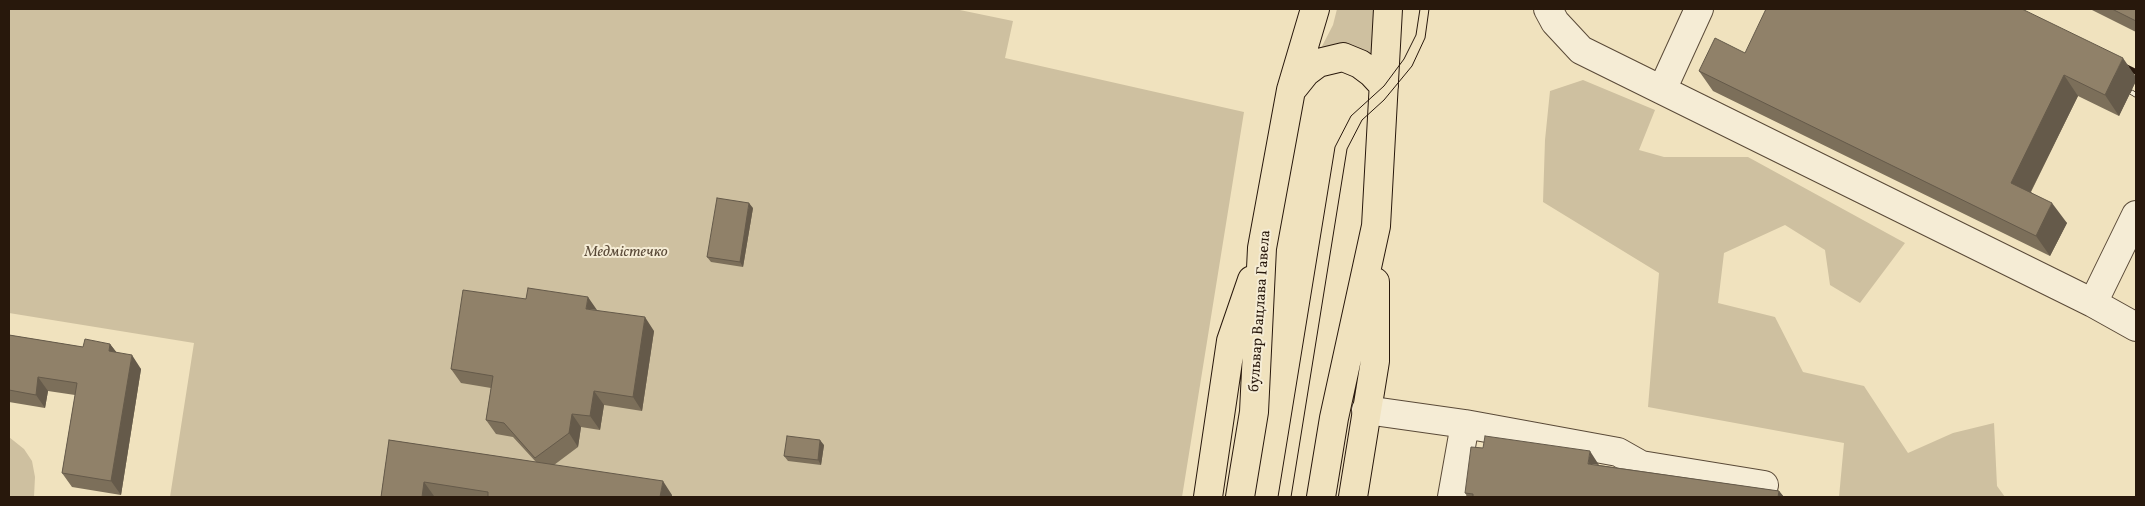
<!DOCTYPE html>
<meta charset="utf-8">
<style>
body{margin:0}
#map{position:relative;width:2145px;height:506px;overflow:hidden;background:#f0e2be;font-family:Vollkorn,serif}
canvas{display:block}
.frame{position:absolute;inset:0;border:10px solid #28180c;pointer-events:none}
</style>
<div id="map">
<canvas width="2145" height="506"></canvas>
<div class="frame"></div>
</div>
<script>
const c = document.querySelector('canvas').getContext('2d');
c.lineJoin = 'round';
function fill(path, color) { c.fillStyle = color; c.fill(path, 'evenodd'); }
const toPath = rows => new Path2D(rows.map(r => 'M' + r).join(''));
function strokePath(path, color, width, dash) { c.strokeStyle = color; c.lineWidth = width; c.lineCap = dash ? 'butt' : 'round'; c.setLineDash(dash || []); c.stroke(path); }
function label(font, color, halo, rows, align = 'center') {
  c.font = font + ' Vollkorn,serif'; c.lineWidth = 4; c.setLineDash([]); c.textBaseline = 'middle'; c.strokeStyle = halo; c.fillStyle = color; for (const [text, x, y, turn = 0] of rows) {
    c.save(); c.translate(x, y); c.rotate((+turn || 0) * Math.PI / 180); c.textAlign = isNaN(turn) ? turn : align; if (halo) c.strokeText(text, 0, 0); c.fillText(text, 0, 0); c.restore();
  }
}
fill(toPath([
 [9,9,955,9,1013,21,1005,58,1244,112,1182,497,170,497,194,343,9,313],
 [1337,9,1385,9,1376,60,1318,54,1333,25],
 [1583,80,1655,110,1639,150,1664,157,1748,157,1905,243,1860,303,1830,285,1825,250,1785,225,1724,253,1718,303,1775,317,1803,372,1864,386,1908,453,1953,433,1994,423,1997,486,2005,497,1839,497,1844,443,1648,407,1659,273,1543,202,1545,140,1550,91],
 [9,437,24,449,32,461,35,477,34,497,9,497]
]), '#cec0a0');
const minor = toPath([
 [1548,9,1555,22,1581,50,2093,303,2136,327],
 [1662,90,1699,9],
 [2093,303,2136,215],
 [1366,410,1465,424,1452,497],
 [1465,424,1618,452,1641,465,1764,485]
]);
const major = toPath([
 [1294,87,1306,72,1318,63,1343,57,1360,64,1372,73,1384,86],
 [1208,497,1231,341,1252,280],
 [1240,497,1254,412,1262,248,1291,90,1315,9],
 [1321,497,1334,418,1376,226,1388,9],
 [1353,497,1375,361,1375,282]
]);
strokePath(minor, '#5a4a38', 30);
strokePath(major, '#28180c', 30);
strokePath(minor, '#f5ecd5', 28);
strokePath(major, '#f0e2be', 28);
strokePath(toPath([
 [1278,497,1335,147,1351,116,1384,86,1404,59,1416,35,1420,9],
 [1291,497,1347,149,1362,120,1384,100,1412,66,1425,38,1429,9]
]), '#28180c', 1);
const rail = toPath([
 [2118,63,2136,72],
 [2131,92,2136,95]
]);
strokePath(rail, '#28180c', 5.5);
strokePath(rail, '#f5ecd5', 4, [11]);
fill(toPath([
 [2090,9,2136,9,2136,32],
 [1745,53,2136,77,2136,81,2119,116,2078,96,2031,192,2067,223,2050,256,1713,91,1699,71],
 [753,208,743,267,711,262,707,257],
 [597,310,654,331,642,411,604,405,600,430,581,427,578,447,554,465,672,495,672,497,442,497,434,496,433,497,381,497,389,440,536,462,513,437,496,434,486,420,491,388,461,383,451,369],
 [9,335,83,347,110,344,117,353,141,369,121,495,72,487,62,473,75,395,48,391,45,408,9,402],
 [824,445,821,465,788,461,784,456],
 [1599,465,1779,491,1784,497,1468,497,1465,493]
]), '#7c6f5a');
fill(toPath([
 [2123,58,2136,77,2136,81,2119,116,2105,95],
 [2064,75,2078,96,2025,203,2011,183],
 [749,203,753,208,743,267,740,262],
 [2052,203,2067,223,2050,256,2036,236],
 [588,297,597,310,586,309],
 [645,317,654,331,642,411,633,397],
 [110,344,120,357,109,351],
 [132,355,141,369,121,495,111,481],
 [38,377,48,391,45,408,36,395],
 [594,391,604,405,600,430,590,416],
 [572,414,581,427,578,447,569,433],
 [820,440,824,445,821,465,818,460],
 [1590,451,1599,465,1588,464],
 [663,481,672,495,672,497,660,497],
 [424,482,434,496,433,497,422,497],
 [1779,491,1784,497,1778,497]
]), '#655a4a');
const building = toPath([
 [1766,9,2022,9,2123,58,2105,95,2064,75,2011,183,2052,203,2036,236,1699,71,1715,38,1745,53,1766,9],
 [2112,9,2136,9,2136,21,2112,9],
 [717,198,749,203,740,262,707,257,717,198],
 [528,288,588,297,586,309,645,317,633,397,594,391,590,416,572,414,569,433,535,458,504,423,486,420,493,376,451,369,463,290,526,299,528,288],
 [9,335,83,347,85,339,110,344,109,351,132,355,111,481,62,473,77,383,38,377,36,395,9,390,9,335],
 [787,436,820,440,818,460,784,456,787,436],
 [1485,436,1590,451,1588,464,1779,491,1778,497,1473,497,1473,494,1465,493,1471,447,1483,448,1485,436],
 [389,440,663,481,660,497,488,497,488,492,424,482,422,497,381,497,389,440]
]);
fill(building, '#908169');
strokePath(building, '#655a4a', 1);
label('italic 15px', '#5a4a38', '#f5ecd5', [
 ["Медмістечко",626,253]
]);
label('15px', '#28180c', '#f5ecd5', [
 ["бульвар Вацлава Гавела",1261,311,-86]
]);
</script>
